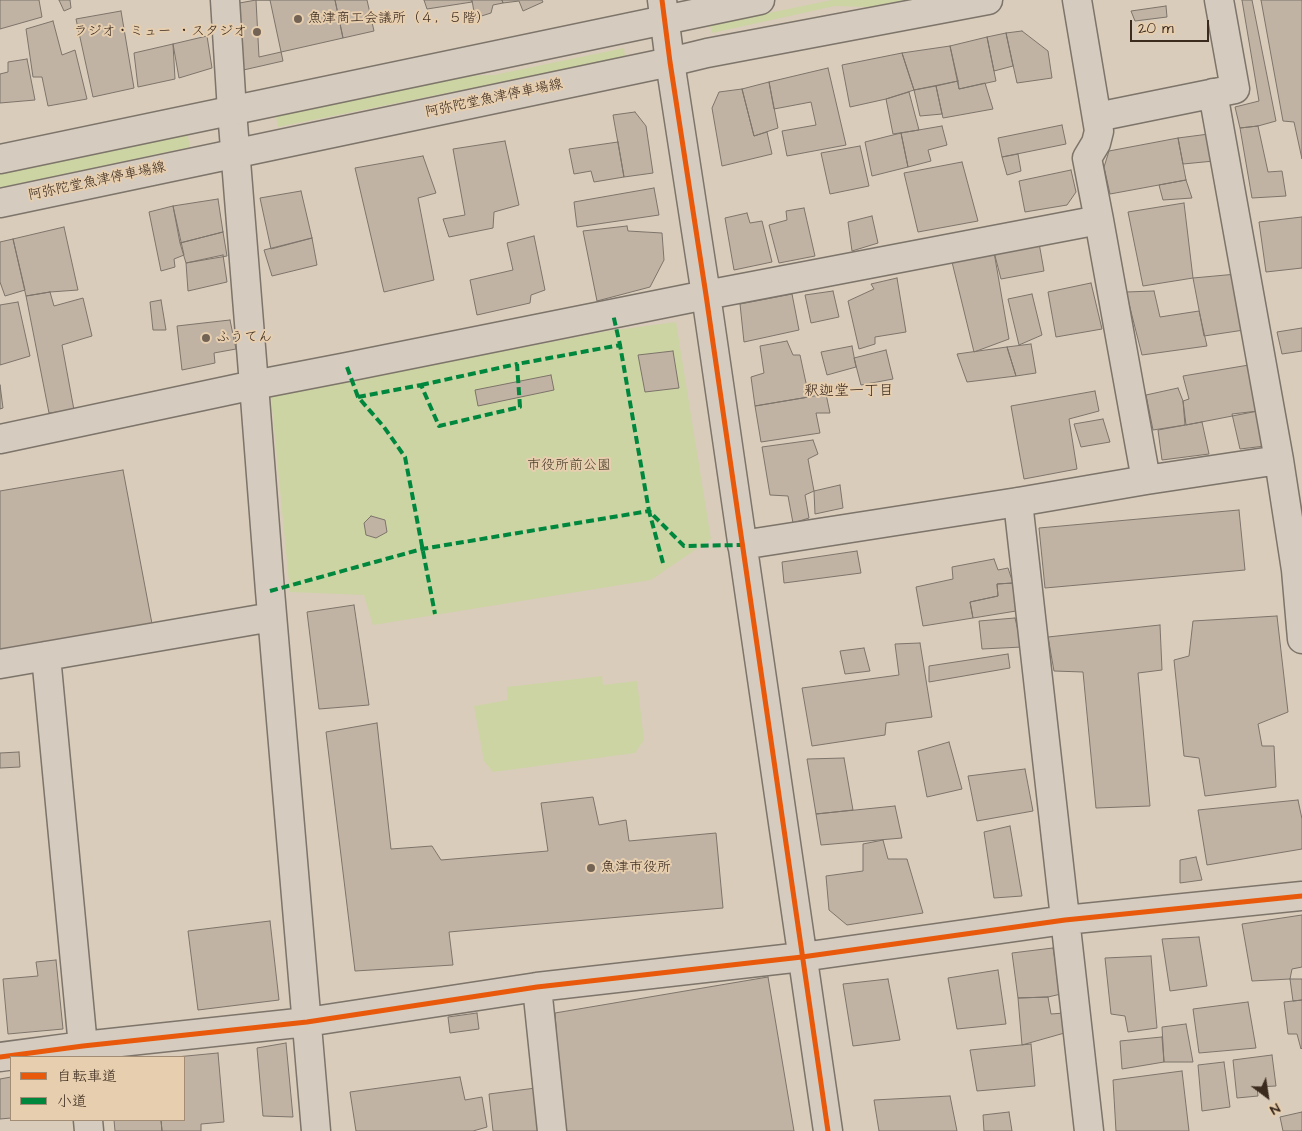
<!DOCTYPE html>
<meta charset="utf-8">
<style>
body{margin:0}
#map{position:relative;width:1302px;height:1131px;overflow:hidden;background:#d9ccbb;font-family:"Architects Daughter","Klee One",sans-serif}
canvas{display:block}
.legend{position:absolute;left:10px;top:1056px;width:175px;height:65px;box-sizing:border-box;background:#e6ceae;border:1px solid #a28c74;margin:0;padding:6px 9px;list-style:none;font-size:15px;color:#3b2a1e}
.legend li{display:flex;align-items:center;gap:10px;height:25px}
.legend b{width:25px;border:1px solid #a28c74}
.north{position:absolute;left:1242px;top:1071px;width:50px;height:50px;-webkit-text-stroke:4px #e6ceae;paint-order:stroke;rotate:149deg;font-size:14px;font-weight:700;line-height:20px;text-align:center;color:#3b2a1e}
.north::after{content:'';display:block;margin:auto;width:18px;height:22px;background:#3b2a1e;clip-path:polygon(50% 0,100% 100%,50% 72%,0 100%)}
.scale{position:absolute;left:1130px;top:20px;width:79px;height:22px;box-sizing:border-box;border:2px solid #3b2a1e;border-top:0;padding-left:6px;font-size:15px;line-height:18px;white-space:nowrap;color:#3b2a1e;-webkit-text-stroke:4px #e6ceae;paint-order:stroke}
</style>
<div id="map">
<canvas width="1302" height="1131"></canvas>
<ul class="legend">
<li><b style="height:6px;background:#e8590c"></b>自転車道</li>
<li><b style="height:6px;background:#00873e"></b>小道</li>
</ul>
<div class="north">N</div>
<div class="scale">20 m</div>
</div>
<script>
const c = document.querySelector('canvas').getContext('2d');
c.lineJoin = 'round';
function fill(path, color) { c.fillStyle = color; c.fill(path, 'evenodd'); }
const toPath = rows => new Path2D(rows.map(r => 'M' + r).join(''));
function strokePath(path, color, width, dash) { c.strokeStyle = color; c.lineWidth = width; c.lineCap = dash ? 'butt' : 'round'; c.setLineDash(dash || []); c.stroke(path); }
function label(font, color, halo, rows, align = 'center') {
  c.font = font + ' "Architects Daughter","Klee One",sans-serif'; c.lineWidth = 4; c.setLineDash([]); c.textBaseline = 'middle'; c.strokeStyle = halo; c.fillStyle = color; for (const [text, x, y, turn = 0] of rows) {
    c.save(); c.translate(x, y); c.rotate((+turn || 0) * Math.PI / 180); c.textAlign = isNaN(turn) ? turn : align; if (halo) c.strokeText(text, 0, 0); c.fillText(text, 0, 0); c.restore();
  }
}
fill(toPath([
 [832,0,905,0,869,7,835,6,712,33,710,25],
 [624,48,625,57,278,127,275,112,454,76,494,75],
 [187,132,190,147,0,188,0,170],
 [676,322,711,539,651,580,373,625,364,595,290,592,271,396,608,331],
 [602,676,603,685,637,681,644,740,635,753,493,772,484,761,474,706,508,700,507,687]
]), '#ccd4a3');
const building = toPath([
 [0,0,39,0,42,17,0,29,0,0],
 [59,0,70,0,71,8,64,11,59,0],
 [256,0,335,0,343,38,259,57,256,0],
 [256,0,270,0,283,61,239,71,234,4,256,0],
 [335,0,367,0,374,31,343,38,335,0],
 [424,0,471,0,472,2,427,9,424,0],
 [472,0,502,0,503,3,493,5,491,13,475,18,472,0],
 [502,0,542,0,543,2,523,11,519,1,503,3,502,0],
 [1242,0,1252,0,1276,121,1258,126,1240,128,1235,107,1259,101,1242,0],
 [1261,0,1302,0,1302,159,1294,122,1283,121,1261,0],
 [1166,6,1167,17,1135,21,1131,11,1166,6],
 [121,11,134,88,93,97,76,19,121,11],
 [53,21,62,55,75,50,87,99,48,106,42,77,33,77,26,29,53,21],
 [1022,31,1048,51,1052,78,1017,83,1006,33,1022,31],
 [1006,33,1013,66,994,71,987,37,1006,33],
 [207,36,212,68,179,78,173,44,207,36],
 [987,37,996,81,959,89,950,46,987,37],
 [173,44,175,79,138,87,134,53,173,44],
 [950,46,958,81,914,90,902,53,950,46],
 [902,53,914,90,886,99,850,107,842,65,902,53],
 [27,59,35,100,0,103,0,74,8,72,8,62,27,59],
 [828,68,846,145,787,156,782,131,816,125,811,102,774,109,769,82,828,68],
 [958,81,959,89,985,83,993,109,943,118,936,86,958,81],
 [769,82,778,128,754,136,742,89,769,82],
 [936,86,942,114,920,116,914,90,936,86],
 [742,89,754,136,767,132,772,154,722,166,712,108,719,92,742,89],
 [909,92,919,130,893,134,886,99,909,92],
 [635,112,646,126,653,173,624,177,613,115,635,112],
 [1062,125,1066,144,1002,157,998,138,1062,125],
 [942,126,947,145,928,150,931,161,908,167,901,133,942,126],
 [1258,126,1268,172,1282,171,1286,196,1252,198,1240,128,1258,126],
 [901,133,908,167,872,176,865,142,901,133],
 [1209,134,1214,161,1183,164,1178,138,1209,134],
 [1178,138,1186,180,1110,194,1104,167,1109,151,1178,138],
 [505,141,519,205,494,212,493,228,449,237,443,219,465,215,453,149,505,141],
 [618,142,624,177,594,182,591,171,574,174,569,149,618,142],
 [860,146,869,186,830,194,821,153,860,146],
 [1018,154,1021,171,1007,175,1002,157,1018,154],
 [423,156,436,193,418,198,434,280,384,292,355,168,423,156],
 [962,162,978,221,918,232,904,173,962,162],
 [1071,170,1076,192,1067,205,1025,212,1019,181,1071,170],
 [1186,180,1192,198,1163,200,1159,185,1186,180],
 [654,188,659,215,577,227,574,202,654,188],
 [301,191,312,238,271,249,260,198,301,191],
 [218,199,223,232,180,243,173,206,218,199],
 [1184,203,1193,278,1143,286,1128,212,1184,203],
 [173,206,184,255,174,259,175,267,161,271,149,212,173,206],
 [804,208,815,256,779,263,769,225,787,220,786,211,804,208],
 [747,213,750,223,762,221,772,262,734,270,725,218,747,213],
 [872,216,878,243,852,251,848,222,872,216],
 [1302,217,1302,268,1266,272,1259,222,1302,217],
 [627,226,628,231,662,233,664,260,650,287,597,301,583,231,627,226],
 [64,227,78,290,50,292,26,296,13,239,64,227],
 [223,232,227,256,186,263,180,243,223,232],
 [534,236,545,290,531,295,530,303,477,315,470,280,513,270,507,243,534,236],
 [312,238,317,265,272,276,264,250,312,238],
 [13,239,25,290,5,296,0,282,0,242,13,239],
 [1039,243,1044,271,1001,279,994,252,1039,243],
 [994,252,1009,339,974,352,952,262,994,252],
 [223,255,227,282,188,291,186,263,223,255],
 [1237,274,1244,330,1204,336,1193,278,1237,274],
 [897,278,906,332,875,337,875,344,859,349,848,301,874,289,871,284,897,278],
 [1091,283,1102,329,1056,337,1048,292,1091,283],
 [833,291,839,317,811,323,805,295,833,291],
 [1154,291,1160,317,1199,311,1207,346,1142,355,1126,292,1154,291],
 [50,292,54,306,83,298,92,336,62,345,74,410,49,413,26,296,50,292],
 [792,294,799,330,744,342,740,304,792,294],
 [1032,294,1042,335,1019,345,1008,299,1032,294],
 [161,300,166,330,153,330,150,302,161,300],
 [18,302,30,356,0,365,0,305,18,302],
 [230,320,236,349,214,353,215,363,182,370,177,326,230,320],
 [1302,328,1302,351,1282,354,1277,332,1302,328],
 [787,341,793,355,800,355,809,397,755,406,751,377,764,373,760,346,787,341],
 [1031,344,1036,373,1016,376,1007,347,1031,344],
 [852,346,856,367,827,375,821,352,852,346],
 [1007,347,1016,376,967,382,957,354,1007,347],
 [886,350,893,379,861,385,854,358,886,350],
 [673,351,679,388,645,392,638,355,673,351],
 [1249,365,1258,411,1186,425,1183,401,1189,399,1183,376,1249,365],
 [551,375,554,390,478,406,475,390,551,375],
 [0,385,3,408,0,409,0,385],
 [1178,388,1183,401,1185,425,1153,430,1146,395,1178,388],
 [1095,391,1099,411,1069,419,1077,469,1024,479,1011,406,1095,391],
 [826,394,830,413,816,413,820,433,761,442,755,406,826,394],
 [1258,411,1265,446,1240,449,1232,414,1258,411],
 [1103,419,1110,442,1081,447,1074,424,1103,419],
 [1202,422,1209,454,1162,460,1158,430,1202,422],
 [813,440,818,454,808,459,814,491,805,495,809,518,793,523,788,496,770,495,762,447,813,440],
 [123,470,153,629,0,653,0,491,123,470],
 [840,485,843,508,815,514,814,491,840,485],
 [1239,510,1245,570,1045,588,1039,528,1239,510],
 [371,516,385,520,387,532,376,538,366,535,364,523,371,516],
 [857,551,861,573,784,583,782,562,857,551],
 [994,559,998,570,1008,568,1013,583,997,584,998,596,970,602,973,618,923,626,916,587,953,579,952,567,994,559],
 [1013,583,1016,611,973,618,970,602,998,596,997,584,1013,583],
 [354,605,369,705,319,709,307,612,354,605],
 [1277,616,1288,712,1258,724,1262,746,1274,746,1276,787,1205,796,1199,758,1184,756,1174,660,1189,656,1193,621,1277,616],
 [1015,618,1022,647,982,649,979,621,1015,618],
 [1160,625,1162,670,1138,673,1150,806,1096,808,1083,672,1054,671,1048,637,1160,625],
 [920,643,932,717,886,723,885,735,812,746,802,688,899,675,895,644,920,643],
 [864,648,870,671,845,674,840,651,864,648],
 [1008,654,1010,668,929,682,929,666,1008,654],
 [377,723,391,849,432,846,441,860,548,851,541,803,593,797,599,825,626,820,629,841,716,833,723,908,449,932,453,965,355,971,326,732,377,723],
 [949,742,962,789,927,797,918,751,949,742],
 [19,752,20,767,0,768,0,753,19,752],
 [844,758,853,810,816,814,807,759,844,758],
 [1025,769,1033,811,977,821,968,776,1025,769],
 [1298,800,1302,819,1302,849,1207,865,1198,810,1298,800],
 [895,806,902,838,821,845,816,814,895,806],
 [1010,826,1022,896,994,898,984,832,1010,826],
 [883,840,888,859,907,859,923,913,847,925,829,910,826,876,863,871,863,844,883,840],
 [1196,857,1202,880,1180,883,1180,860,1196,857],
 [1302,915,1302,967,1292,969,1290,979,1252,981,1242,924,1302,915],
 [270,921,279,1000,198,1010,188,931,270,921],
 [1199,937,1207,986,1170,991,1162,939,1199,937],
 [1053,948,1061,994,1048,997,1018,998,1012,953,1053,948],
 [1151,956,1157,1028,1128,1032,1125,1016,1111,1014,1105,958,1151,956],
 [56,960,63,1029,8,1034,3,979,38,976,36,962,56,960],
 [998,970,1006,1024,957,1029,948,978,998,970],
 [768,977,794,1131,563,1131,555,1013,768,977],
 [888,979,900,1040,853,1046,843,984,888,979],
 [1290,979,1302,979,1302,1000,1293,1001,1290,979],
 [1048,997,1051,1014,1064,1013,1068,1032,1022,1045,1018,998,1048,997],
 [1302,1000,1302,1048,1301,1049,1297,1034,1288,1034,1284,1002,1302,1000],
 [1248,1002,1256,1048,1199,1053,1193,1009,1248,1002],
 [477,1013,479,1029,450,1033,448,1017,477,1013],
 [1186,1024,1193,1062,1164,1062,1162,1027,1186,1024],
 [1162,1037,1164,1062,1122,1069,1120,1041,1162,1037],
 [286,1043,293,1117,263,1116,257,1048,286,1043],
 [1031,1044,1035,1086,977,1091,970,1050,1031,1044],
 [218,1053,224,1122,201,1124,201,1131,162,1131,161,1120,184,1120,184,1057,176,1057,218,1053],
 [1272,1055,1276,1086,1257,1087,1258,1096,1237,1098,1233,1060,1272,1055],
 [1224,1062,1230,1107,1202,1111,1198,1065,1224,1062],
 [1182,1071,1189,1131,1116,1131,1113,1080,1182,1071],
 [11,1077,11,1118,0,1119,0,1079,11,1077],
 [460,1077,465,1100,482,1097,487,1127,473,1131,356,1131,350,1092,460,1077],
 [536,1088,542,1131,493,1131,489,1094,536,1088],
 [950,1096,957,1131,879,1131,874,1100,950,1096],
 [1009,1112,1012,1131,984,1131,983,1115,1009,1112],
 [1302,1112,1302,1131,1283,1131,1280,1117,1302,1112],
 [114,1120,161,1120,162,1131,115,1131,114,1120]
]);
fill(building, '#c1b3a4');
strokePath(building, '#7d746a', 1);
const minor = toPath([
 [225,0,232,111,254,385,270,591,316,1131],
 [662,0,670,62,706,295,828,1131],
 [1077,0,1099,131,1096,143,1087,158,1099,220,1146,480],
 [1213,93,1279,460,1296,570,1302,639],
 [1097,117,1235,89,1219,0],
 [0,439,254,385,347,367,706,295,1099,220],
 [1018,502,1089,1131],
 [742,545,1018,502,1146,480,1279,460],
 [46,656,84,1057],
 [0,664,272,617],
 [537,987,552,1131],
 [0,1057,83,1046,307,1022,537,987,802,957,1065,920,1302,896],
 [88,1120,89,1131]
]);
const major = toPath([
 [0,159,760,0],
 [0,203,670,62,707,53,988,0]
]);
strokePath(minor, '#7d746a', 31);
strokePath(major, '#7d746a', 31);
strokePath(minor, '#d5cbbf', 28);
strokePath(major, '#d5cbbf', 28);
strokePath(toPath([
 [347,367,358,397,384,427,405,457,435,614],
 [421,385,517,364],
 [358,397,421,385,439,426,520,407,517,364,620,345,613,314],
 [663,563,649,511,684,546,742,545],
 [270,591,422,549,649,511,620,345]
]), '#00873e', 4, [8, 4]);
strokePath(toPath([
 [662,0,670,62,706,295,828,1131],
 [0,1057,83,1046,307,1022,537,987,802,957,1065,920,1302,896]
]), '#e8590c', 5);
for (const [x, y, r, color] of [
 [298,19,5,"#726355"],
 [257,32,5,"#726355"],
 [206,338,5,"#726355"],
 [591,868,5,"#726355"]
]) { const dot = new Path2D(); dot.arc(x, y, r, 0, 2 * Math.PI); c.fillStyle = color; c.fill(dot); strokePath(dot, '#e6ceae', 2); }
label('14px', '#3b2a1e', '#e6ceae', [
 ["魚津商工会議所（４，５階）",308,19],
 ["ラジオ・ミュー ・スタジオ",247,32,"right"],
 ["ふうてん",216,338],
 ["魚津市役所",601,868]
], 'left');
label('14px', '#3b2a1e', '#e6ceae', [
 ["阿弥陀堂魚津停車場線",494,99,-12],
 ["阿弥陀堂魚津停車場線",97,182,-12]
]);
label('14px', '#483c29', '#e6ceae', [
 ["市役所前公園",569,466]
]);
label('15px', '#3b2a1e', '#e6ceae', [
 ["釈迦堂一丁目",849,392]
]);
</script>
